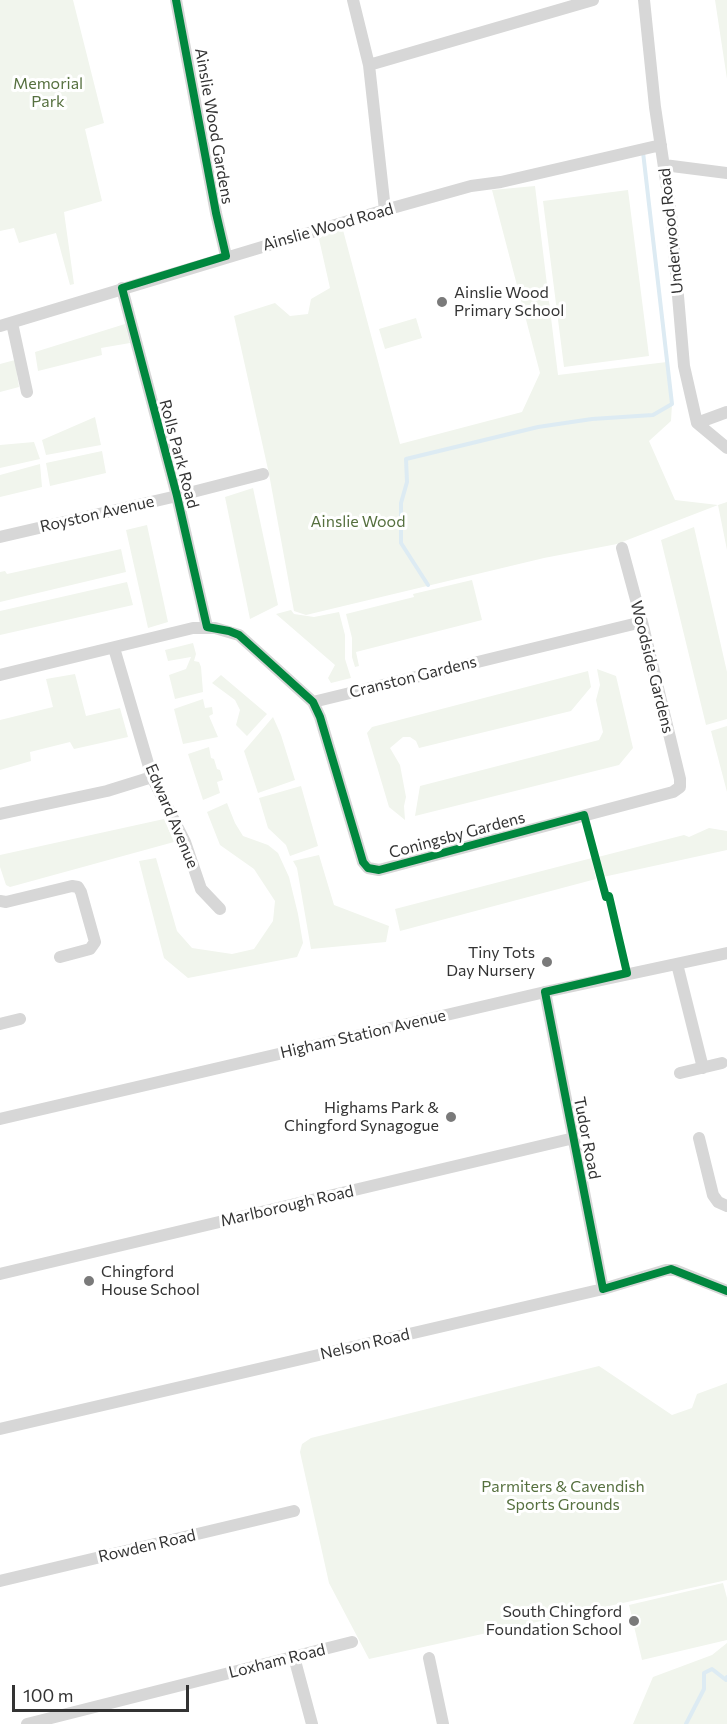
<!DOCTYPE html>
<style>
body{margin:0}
#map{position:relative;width:727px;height:1724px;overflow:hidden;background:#fff;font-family:Commissioner,sans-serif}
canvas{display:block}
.scale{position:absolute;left:12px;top:1685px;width:177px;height:27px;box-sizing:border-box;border:3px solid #333;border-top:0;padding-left:8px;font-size:18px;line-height:21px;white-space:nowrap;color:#333;-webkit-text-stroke:4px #fff;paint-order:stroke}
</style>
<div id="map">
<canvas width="727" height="1724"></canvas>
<div class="scale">100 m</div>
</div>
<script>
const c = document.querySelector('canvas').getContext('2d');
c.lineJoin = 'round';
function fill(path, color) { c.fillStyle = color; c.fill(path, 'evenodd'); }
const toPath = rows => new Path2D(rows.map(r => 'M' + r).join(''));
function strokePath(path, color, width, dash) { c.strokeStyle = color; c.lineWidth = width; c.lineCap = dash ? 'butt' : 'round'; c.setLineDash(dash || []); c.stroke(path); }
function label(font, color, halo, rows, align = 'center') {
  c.font = font + ' Commissioner,sans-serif'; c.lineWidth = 6; c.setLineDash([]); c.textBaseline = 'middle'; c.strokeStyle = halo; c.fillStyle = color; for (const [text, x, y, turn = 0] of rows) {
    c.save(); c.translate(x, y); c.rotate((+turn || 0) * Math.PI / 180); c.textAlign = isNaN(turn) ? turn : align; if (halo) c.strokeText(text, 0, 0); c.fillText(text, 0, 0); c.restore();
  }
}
fill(toPath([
 [0,0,73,0,104,123,85,129,102,201,64,212,74,284,70,285,56,233,19,243,14,228,0,231],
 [715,0,727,0,727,79],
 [535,186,558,375,667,362,672,404,671,421,649,441,675,500,718,505,727,502,727,550,718,505,617,544,544,558,306,615,294,611,269,474,234,316,275,303,290,316,308,314,311,299,330,288,319,239,330,230,343,230,400,444,522,412,540,373,492,190],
 [628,190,649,356,564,367,543,201],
 [416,318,422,338,385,349,379,329],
 [125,324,130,343,101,348,102,355,38,371,35,352],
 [15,360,19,387,0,392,0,364],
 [95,417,101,445,46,455,42,440],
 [34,442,40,459,0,468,0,445],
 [102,451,106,473,50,486,46,463],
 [40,464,42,487,0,497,0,475],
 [253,488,278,605,250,619,225,497],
 [147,525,168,622,148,628,126,530],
 [694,527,727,672,727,719,706,725,661,540],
 [121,549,126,572,0,602,0,572,5,571,7,574],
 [472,580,482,620,356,652,359,666,355,667,352,657,352,638,346,614,414,597,413,594],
 [127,582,133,605,0,635,0,611],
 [291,610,294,614,314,617,339,612,345,635,345,659,351,678,331,683,328,678,335,665,276,614],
 [193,643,196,654,194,661,199,662,201,667,203,692,175,699,169,675,186,669,191,657,168,661,165,650],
 [597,669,616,676,633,748,619,765,415,816,420,786,599,740,603,732,596,700,600,685],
 [588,671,591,687,571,711,419,748,416,741,410,737,403,737,390,748,400,765,406,797,404,806,405,820,389,807,367,733,372,727],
 [75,674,86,716,120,708,128,737,74,749,70,742,30,752,31,761,0,770,0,720,53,707,46,679],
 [221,675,267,714,247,736,236,725,240,710,235,700,212,683],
 [203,699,205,708,212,707,213,714,209,716,218,737,183,744,174,709],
 [273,717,281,735,295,780,258,793,244,751],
 [727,726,727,792,711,731],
 [209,747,211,758,214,759,217,769,220,770,223,780,217,782,220,793,203,800,188,754],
 [301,786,318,846,290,856,286,845,268,828,259,798],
 [227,803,235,823,243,836,268,845,278,853,289,877,298,914,303,943,297,957,188,978,164,958,139,861,156,858,177,931,192,948,232,954,254,949,273,921,275,901,254,869,220,845,207,812],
 [164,819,174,842,10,887,6,885,0,867,0,855],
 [709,828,727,831,727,850,603,877,598,857,684,835,689,837],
 [319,855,334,905,389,926,386,942,311,949,297,868,293,861],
 [592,858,596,879,400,931,395,909],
 [599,1366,672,1415,692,1408,697,1394,727,1383,727,1580,369,1659,329,1583,300,1452,302,1444,311,1438],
 [723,1583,727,1598,727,1640,642,1660,629,1605],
 [727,1643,727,1724,633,1724,653,1677,712,1655]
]), '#f1f5ed');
strokePath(toPath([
 [428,585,401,543,401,503,407,482,406,459,538,427,592,419,653,415,672,404,643,152],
 [686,1724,704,1689,704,1673,712,1669,726,1680,727,1677]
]), '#ddebf3', 4);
strokePath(toPath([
 [176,0,216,213,226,256],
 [353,0,369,65,385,210],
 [644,0,655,107,671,214,684,366,697,423,727,448],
 [369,65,593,0],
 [664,165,727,173],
 [122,288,177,496,207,627],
 [12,323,27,392],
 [0,326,385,210,471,186,501,182,661,145],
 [697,423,727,412],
 [0,537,177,496,263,474],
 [114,648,152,777,185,842,201,889,220,909],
 [0,675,193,628,215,628,239,635,313,702,320,717,363,862,368,868,379,870,673,792,680,787,680,779,642,622,622,548],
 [313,702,642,622],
 [0,814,107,791,152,777],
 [0,901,6,902,72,886,78,887,81,892,95,942,90,949,60,957],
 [677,964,703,1068],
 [545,992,603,1289],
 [0,1024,20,1019],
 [680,1073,722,1063],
 [0,1119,545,992,727,953],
 [699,1138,713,1195,718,1202,727,1206],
 [0,1274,574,1138],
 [0,1429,603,1289,666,1270,675,1270,727,1291],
 [0,1581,294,1511],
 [294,1657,312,1724],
 [429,1658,443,1724],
 [27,1724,352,1642]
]), '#d7d7d7', 12);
strokePath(toPath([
 [176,0,216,213,226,256,122,288,177,496,207,627,229,631,239,635,313,702,320,717,363,862,368,868,379,870,584,815,606,897,609,896,627,973,545,992,603,1289,671,1269,727,1291]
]), '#00873e', 8);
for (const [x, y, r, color] of [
 [442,302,6,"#7a7a7a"],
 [547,962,6,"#7a7a7a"],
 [451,1117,6,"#7a7a7a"],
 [89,1281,6,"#7a7a7a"],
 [634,1621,6,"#7a7a7a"]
]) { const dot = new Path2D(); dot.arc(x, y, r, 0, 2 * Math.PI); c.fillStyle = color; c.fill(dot); strokePath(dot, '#fff', 2); }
label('16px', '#56703f', '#fff', [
 ["Memorial",48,84],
 ["Park",48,102],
 ["Ainslie Wood",358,522],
 ["Parmiters & Cavendish",563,1487],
 ["Sports Grounds",563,1505]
]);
label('16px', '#333', '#fff', [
 ["Ainslie Wood Gardens",214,126,80],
 ["Ainslie Wood Road",328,227,-16],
 ["Underwood Road",671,231,-96],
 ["Rolls Park Road",179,454,75],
 ["Royston Avenue",97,514,-13],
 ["Woodside Gardens",652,667,76],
 ["Cranston Gardens",413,677,-14],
 ["Edward Avenue",172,816,67],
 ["Coningsby Gardens",457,835,-15],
 ["Higham Station Avenue",363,1034,-13],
 ["Tudor Road",587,1138,79],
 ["Marlborough Road",287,1206,-13],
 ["Nelson Road",365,1344,-13],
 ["Rowden Road",147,1546,-13],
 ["Loxham Road",277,1661,-14]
]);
label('16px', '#333', '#fff', [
 ["Ainslie Wood",454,293,"left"],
 ["Primary School",454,311,"left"],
 ["Tiny Tots",535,953],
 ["Day Nursery",535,971],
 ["Highams Park &",439,1108],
 ["Chingford Synagogue",439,1126],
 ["Chingford",101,1272,"left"],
 ["House School",101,1290,"left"],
 ["South Chingford",622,1612],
 ["Foundation School",622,1630]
], 'right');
</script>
